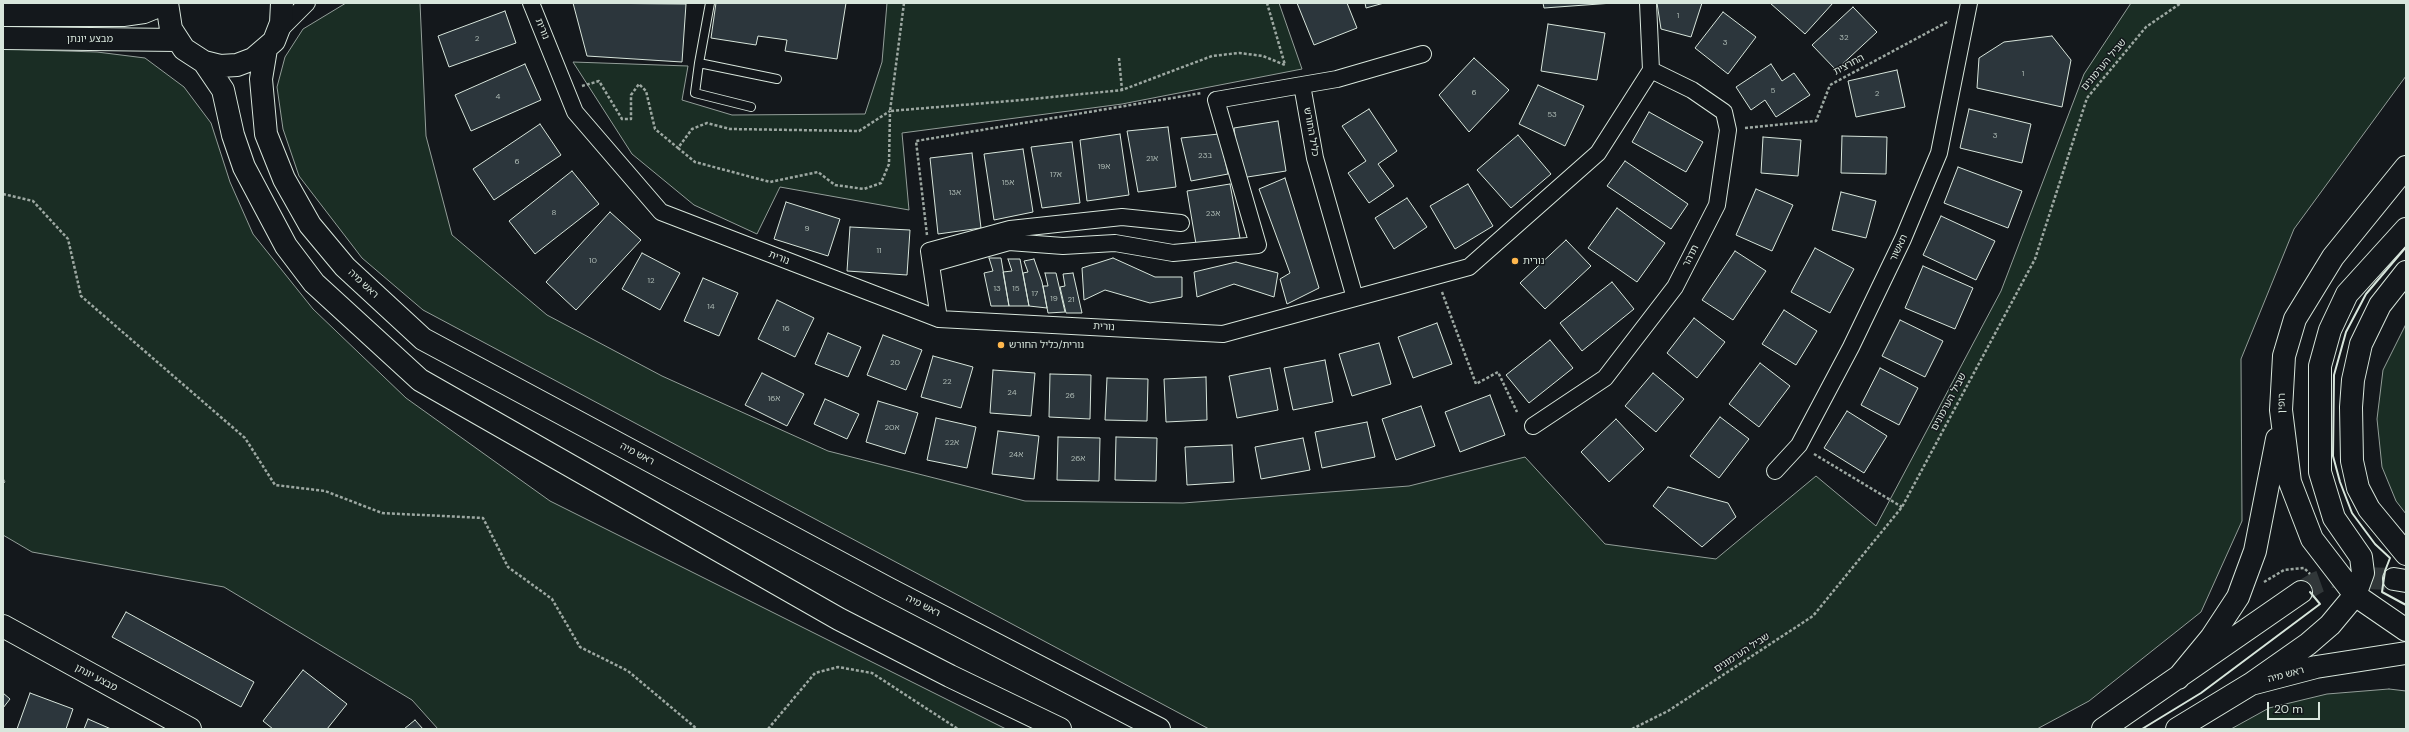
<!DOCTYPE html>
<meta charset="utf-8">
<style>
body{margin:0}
#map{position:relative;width:2409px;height:732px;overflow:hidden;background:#14181c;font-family:"DM Sans",sans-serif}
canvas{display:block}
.frame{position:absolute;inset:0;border:4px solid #d8e6dc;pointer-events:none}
.scale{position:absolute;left:2267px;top:702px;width:53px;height:18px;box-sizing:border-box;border:2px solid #d8e6dc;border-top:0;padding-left:5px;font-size:12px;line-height:14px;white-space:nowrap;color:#d8e6dc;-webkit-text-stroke:3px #14181c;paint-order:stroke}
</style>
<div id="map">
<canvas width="2409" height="732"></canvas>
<div class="frame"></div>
<div class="scale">20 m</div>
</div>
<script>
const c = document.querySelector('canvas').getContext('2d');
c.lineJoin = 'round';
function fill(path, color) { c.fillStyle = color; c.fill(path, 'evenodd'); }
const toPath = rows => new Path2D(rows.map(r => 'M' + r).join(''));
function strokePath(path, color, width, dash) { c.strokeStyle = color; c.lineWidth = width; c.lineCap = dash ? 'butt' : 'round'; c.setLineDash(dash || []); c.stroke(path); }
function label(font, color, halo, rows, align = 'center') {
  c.font = font + ' "DM Sans","Noto Sans Hebrew",sans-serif'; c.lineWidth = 3; c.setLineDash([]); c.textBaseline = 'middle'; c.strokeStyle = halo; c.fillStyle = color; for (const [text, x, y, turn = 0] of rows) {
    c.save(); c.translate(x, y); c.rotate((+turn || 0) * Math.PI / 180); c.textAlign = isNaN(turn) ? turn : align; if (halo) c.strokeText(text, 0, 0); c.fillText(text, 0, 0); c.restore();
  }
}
const green = toPath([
 [346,3,420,3,426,136,452,235,547,315,662,376,828,451,1025,501,1183,503,1409,486,1525,457,1605,544,1716,559,1816,476,1876,526,2001,291,2084,74,2131,3,2406,3,2406,76,2294,229,2241,359,2242,521,2201,612,2089,701,2037,729,1209,729,423,310,362,258,299,176,283,129,277,87,285,57,303,29,346,3],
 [887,3,1279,3,1302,69,1122,104,902,133,909,210,780,187,757,234,694,205,632,154,573,62,688,66,682,100,732,115,865,114,882,62,887,3],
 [3,49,97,52,145,58,184,87,211,123,230,182,253,234,313,309,406,398,550,501,1006,729,438,729,412,700,224,587,32,552,3,535,3,484,5,482,3,478,3,49],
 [2406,324,2406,514,2396,501,2382,467,2377,419,2383,370,2406,324],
 [2389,689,2406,691,2406,729,2231,729,2269,708,2327,694,2389,689]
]);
fill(green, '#1a2d24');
strokePath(green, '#939e99', 1);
const building = toPath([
 [573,3,686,4,682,62,587,56,573,3],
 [716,3,846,3,837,59,785,51,787,40,758,36,756,45,711,38,716,3],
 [1297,3,1347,3,1357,28,1314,45,1297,3],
 [1365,3,1384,3,1366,8,1365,3],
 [1543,3,1613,3,1544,8,1543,3],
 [1657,3,1702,3,1691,37,1661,29,1657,3],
 [1770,3,1833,3,1805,34,1770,3],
 [1853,7,1877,32,1836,70,1812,45,1853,7],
 [505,11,516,43,449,67,438,36,505,11],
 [1723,12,1756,37,1728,74,1695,48,1723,12],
 [1548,24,1605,33,1597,80,1541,71,1548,24],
 [2052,36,2071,60,2062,107,1977,88,1979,58,2004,42,2052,36],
 [1474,58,1509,90,1469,132,1439,95,1474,58],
 [525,64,541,100,471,131,455,95,525,64],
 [1771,64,1782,81,1794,73,1810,95,1776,117,1765,100,1751,110,1736,87,1771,64],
 [1897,70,1905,107,1856,117,1848,81,1897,70],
 [1538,85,1584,106,1565,146,1519,124,1538,85],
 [1369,109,1397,151,1378,164,1394,186,1369,203,1348,173,1366,161,1342,126,1369,109],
 [1969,109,2031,124,2022,163,1960,148,1969,109],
 [1649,112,1703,142,1686,172,1632,142,1649,112],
 [1278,121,1286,171,1241,178,1234,128,1278,121],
 [540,124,561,155,494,200,473,169,540,124],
 [1168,127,1176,187,1138,192,1127,131,1168,127],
 [1120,134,1129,195,1087,201,1080,140,1120,134],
 [1219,134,1228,174,1191,181,1181,138,1219,134],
 [1518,135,1551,174,1511,208,1477,170,1518,135],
 [1842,136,1887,137,1886,174,1841,173,1842,136],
 [1763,137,1801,140,1798,176,1761,173,1763,137],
 [1072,142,1080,203,1042,208,1031,147,1072,142],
 [1023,149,1033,212,994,220,984,154,1023,149],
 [972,153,981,228,938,234,930,158,972,153],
 [1625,161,1688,204,1671,229,1607,186,1625,161],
 [1958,167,2022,191,2008,228,1944,203,1958,167],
 [572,171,599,204,535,254,509,221,572,171],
 [1285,178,1319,288,1287,304,1280,279,1290,273,1259,189,1285,178],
 [1230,184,1240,238,1196,244,1187,191,1230,184],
 [1468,184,1493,226,1455,249,1430,206,1468,184],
 [1756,189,1793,205,1772,251,1736,235,1756,189],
 [1841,192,1876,201,1866,238,1832,230,1841,192],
 [1407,198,1427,227,1394,249,1375,218,1407,198],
 [786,202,840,219,828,256,774,239,786,202],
 [1617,208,1665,243,1637,282,1588,248,1617,208],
 [610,212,641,240,576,310,546,282,610,212],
 [1941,216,1995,241,1976,280,1923,255,1941,216],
 [850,227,910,230,907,275,847,271,850,227],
 [1566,240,1591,266,1545,309,1520,283,1566,240],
 [1815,248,1854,269,1830,313,1791,292,1815,248],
 [1735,251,1766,271,1733,320,1702,300,1735,251],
 [642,253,680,273,660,310,622,289,642,253],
 [989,258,1001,258,1009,306,991,306,984,273,993,271,989,258],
 [1113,258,1155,277,1182,277,1182,297,1150,303,1105,290,1084,300,1082,268,1113,258],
 [1008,259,1020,259,1029,306,1009,306,1003,272,1012,271,1008,259],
 [1034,259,1042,282,1047,308,1029,306,1023,273,1028,272,1024,261,1034,259],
 [1236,262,1278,273,1274,297,1234,284,1197,297,1194,272,1236,262],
 [1923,266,1973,288,1955,329,1905,308,1923,266],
 [1045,273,1056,273,1065,312,1048,313,1043,286,1048,286,1045,273],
 [1073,273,1082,313,1066,313,1060,287,1065,286,1063,274,1073,273],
 [703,278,738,293,719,336,684,321,703,278],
 [1612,282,1634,309,1582,351,1560,323,1612,282],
 [777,300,814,318,795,357,758,339,777,300],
 [1784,310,1817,331,1796,365,1762,344,1784,310],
 [1694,318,1725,342,1697,378,1667,353,1694,318],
 [1900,320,1943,341,1925,377,1882,356,1900,320],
 [1437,323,1452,364,1413,378,1398,337,1437,323],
 [828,333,861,347,848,377,815,364,828,333],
 [883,335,922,350,906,390,867,375,883,335],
 [1550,340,1573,368,1529,403,1506,375,1550,340],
 [1379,343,1391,384,1352,396,1339,354,1379,343],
 [933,356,973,367,961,408,921,397,933,356],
 [1325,360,1333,402,1293,410,1284,368,1325,360],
 [1760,363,1790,386,1759,427,1729,404,1760,363],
 [1270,368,1278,410,1237,418,1229,376,1270,368],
 [1880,368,1918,388,1899,425,1861,405,1880,368],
 [993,370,1035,373,1031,416,990,413,993,370],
 [762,373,804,394,787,426,745,405,762,373],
 [1653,373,1684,399,1656,432,1625,406,1653,373],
 [1050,374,1091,375,1090,419,1049,417,1050,374],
 [1206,377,1207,420,1166,422,1164,379,1206,377],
 [1107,378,1148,379,1147,421,1105,420,1107,378],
 [1490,395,1505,435,1460,452,1445,412,1490,395],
 [825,399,859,414,847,439,814,424,825,399],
 [878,401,918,413,905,454,866,442,878,401],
 [1421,406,1435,446,1396,460,1382,419,1421,406],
 [1847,411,1887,436,1864,473,1824,448,1847,411],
 [1720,417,1749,439,1719,478,1690,456,1720,417],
 [936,418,976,427,967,468,927,460,936,418],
 [1616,419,1644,449,1609,482,1581,452,1616,419],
 [1367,422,1375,457,1322,468,1315,432,1367,422],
 [998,431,1039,436,1034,479,992,474,998,431],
 [1058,437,1100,438,1099,481,1057,480,1058,437],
 [1116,437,1157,438,1156,481,1115,480,1116,437],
 [1303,438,1310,470,1261,479,1255,447,1303,438],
 [1232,445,1234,482,1187,485,1185,447,1232,445],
 [1668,487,1728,503,1736,517,1702,547,1653,506,1668,487],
 [126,612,254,682,241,707,112,637,126,612],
 [303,670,347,704,327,729,273,729,263,721,303,670],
 [3,693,10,699,3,708,3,693],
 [30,693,73,709,66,729,17,729,30,693],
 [88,719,111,729,84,729,88,719],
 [415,720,423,729,404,729,415,720]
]);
fill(building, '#2c363c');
strokePath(building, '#d8e6dc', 1);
strokePath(toPath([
 [2301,592,2318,582,2332,577,2394,579]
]), '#313739', 22, [22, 11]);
const lane = toPath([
 [710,3,699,63,777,79],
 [699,63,695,93,751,107]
]);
const street = toPath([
 [531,3,575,112,661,212,939,319,1223,334,1469,267,1598,153,1651,70,1648,3],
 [278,32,307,3],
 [931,264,1009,242,1063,246,1115,243,1173,253,1258,245,1216,100,1302,85],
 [1355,298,1315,158,1302,85,1337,79,1423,54],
 [939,319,929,251,1010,229,1122,217,1181,223],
 [1533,426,1605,378,1675,287,1717,205,1728,130,1724,112,1692,90,1651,70],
 [1775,471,1799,445,1851,347,1903,239,1939,153,1969,3]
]);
const secondary = toPath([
 [167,3,171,29,184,49,204,62,220,66,237,65,253,59,274,41,281,23,282,3],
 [3,15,123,15,144,12,166,3],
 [3,38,177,40],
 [266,49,261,79,266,134,284,179,310,225,345,267,423,339,889,589,1159,729],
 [204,62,223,90,233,135,244,167,286,246,314,283,420,380,839,619,950,676,1060,729],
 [2406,167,2333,257,2295,319,2284,356,2281,410,2290,482,2312,539,2355,595,2406,630],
 [2406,272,2380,305,2361,344,2353,380,2351,407,2352,461,2358,488,2369,509,2406,554],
 [2394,579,2406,581],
 [3,626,190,729],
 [2178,678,2211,638,2238,597,2255,551,2277,439],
 [2251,684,2308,644,2330,625,2355,595,2363,573,2361,557,2334,518,2320,472,2320,366,2330,330,2347,294,2406,229],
 [2103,729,2301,592],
 [2177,729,2251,684,2316,667,2406,653]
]);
strokePath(lane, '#d8e6dc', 10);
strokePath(street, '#d8e6dc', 18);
strokePath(secondary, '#d8e6dc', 24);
strokePath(toPath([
 [904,3,890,111,1022,100,1122,90,1212,56,1239,53,1263,56,1285,65,1267,3],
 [1119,58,1122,90],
 [582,86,599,81,622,119,631,119,631,95,639,84,646,91,655,129,678,148,692,129,707,123,730,129,859,131,890,111],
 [1745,128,1816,121,1830,85,1949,21],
 [678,148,695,162,770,182,818,172,835,185,864,189,881,183,889,164,890,111],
 [3,194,33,201,68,239,81,296,245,438,275,485,325,491,382,513,483,518,508,567,552,599,580,647,628,671,697,729],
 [927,235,916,141,1202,93],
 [1442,292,1476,384,1498,372,1517,412],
 [1814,454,1902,507],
 [2264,582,2284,570,2304,568,2310,574],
 [768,729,815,673,838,667,872,673,958,729],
 [1632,729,1668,711,1813,616,1902,507,2035,259,2087,98,2146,27,2181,3]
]), '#9da8a2', 2.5, [3, 2]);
strokePath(lane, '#14181c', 8);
strokePath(street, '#14181c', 16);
strokePath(secondary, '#14181c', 22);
strokePath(toPath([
 [2406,247,2366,294,2346,332,2334,375,2333,456,2340,482,2352,513,2375,544,2390,558,2385,571,2382,592,2406,605],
 [2142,729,2201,693,2320,604,2310,592]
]), '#d8e6dc', 2);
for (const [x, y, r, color] of [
 [1515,261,4,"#ffb74d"],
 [1001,345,4,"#ffb74d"]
]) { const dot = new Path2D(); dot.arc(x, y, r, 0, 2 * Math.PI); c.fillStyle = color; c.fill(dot); strokePath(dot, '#14181c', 1.5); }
label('8px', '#adbab4', null, [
 ["1",1678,16],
 ["32",1844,38],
 ["2",477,39],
 ["3",1725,43],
 ["1",2023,74],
 ["5",1773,91],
 ["6",1474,93],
 ["2",1877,94],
 ["4",498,97],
 ["53",1552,115],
 ["3",1995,136],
 ["23ב",1205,156],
 ["21א",1152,159],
 ["6",517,162],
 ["19א",1104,167],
 ["17א",1056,175],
 ["15א",1008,183],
 ["13א",955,193],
 ["8",554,213],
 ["23א",1213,214],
 ["9",807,229],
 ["11",879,251],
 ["10",593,261],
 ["12",651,281],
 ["13",997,289],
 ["15",1016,289],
 ["17",1035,294],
 ["19",1054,299],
 ["21",1071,300],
 ["14",711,307],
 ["16",786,329],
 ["20",895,363],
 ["22",947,382],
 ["24",1012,393],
 ["26",1070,396],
 ["16א",774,399],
 ["20א",892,428],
 ["22א",952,443],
 ["24א",1016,455],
 ["26א",1078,459]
]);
label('10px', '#d8e6dc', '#14181c', [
 ["נורית",542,29,68],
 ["מבצע יונתן",90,39],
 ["החרצית",1849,65,-28],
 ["שביל הערמונים",2104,65,-50],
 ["כליל החורש",1311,132,80],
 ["תאשור",1899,248,-65],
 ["תדהר",1691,256,-63],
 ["נורית",779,258,21],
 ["ראש מיה",363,284,43],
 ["נורית",1104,327,3],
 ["שביל הערמונים",1949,402,-62],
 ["רופין",2282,403,-89],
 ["ראש מיה",637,454,28],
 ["ראש מיה",923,606,27],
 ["שביל הערמונים",1742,653,-33],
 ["ראש מיה",2286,675,-15],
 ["מבצע יונתן",96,678,28]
]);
label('10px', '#d8e6dc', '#14181c', [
 ["נורית",1523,261],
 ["נורית/כליל החורש",1009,345]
], 'left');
</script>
